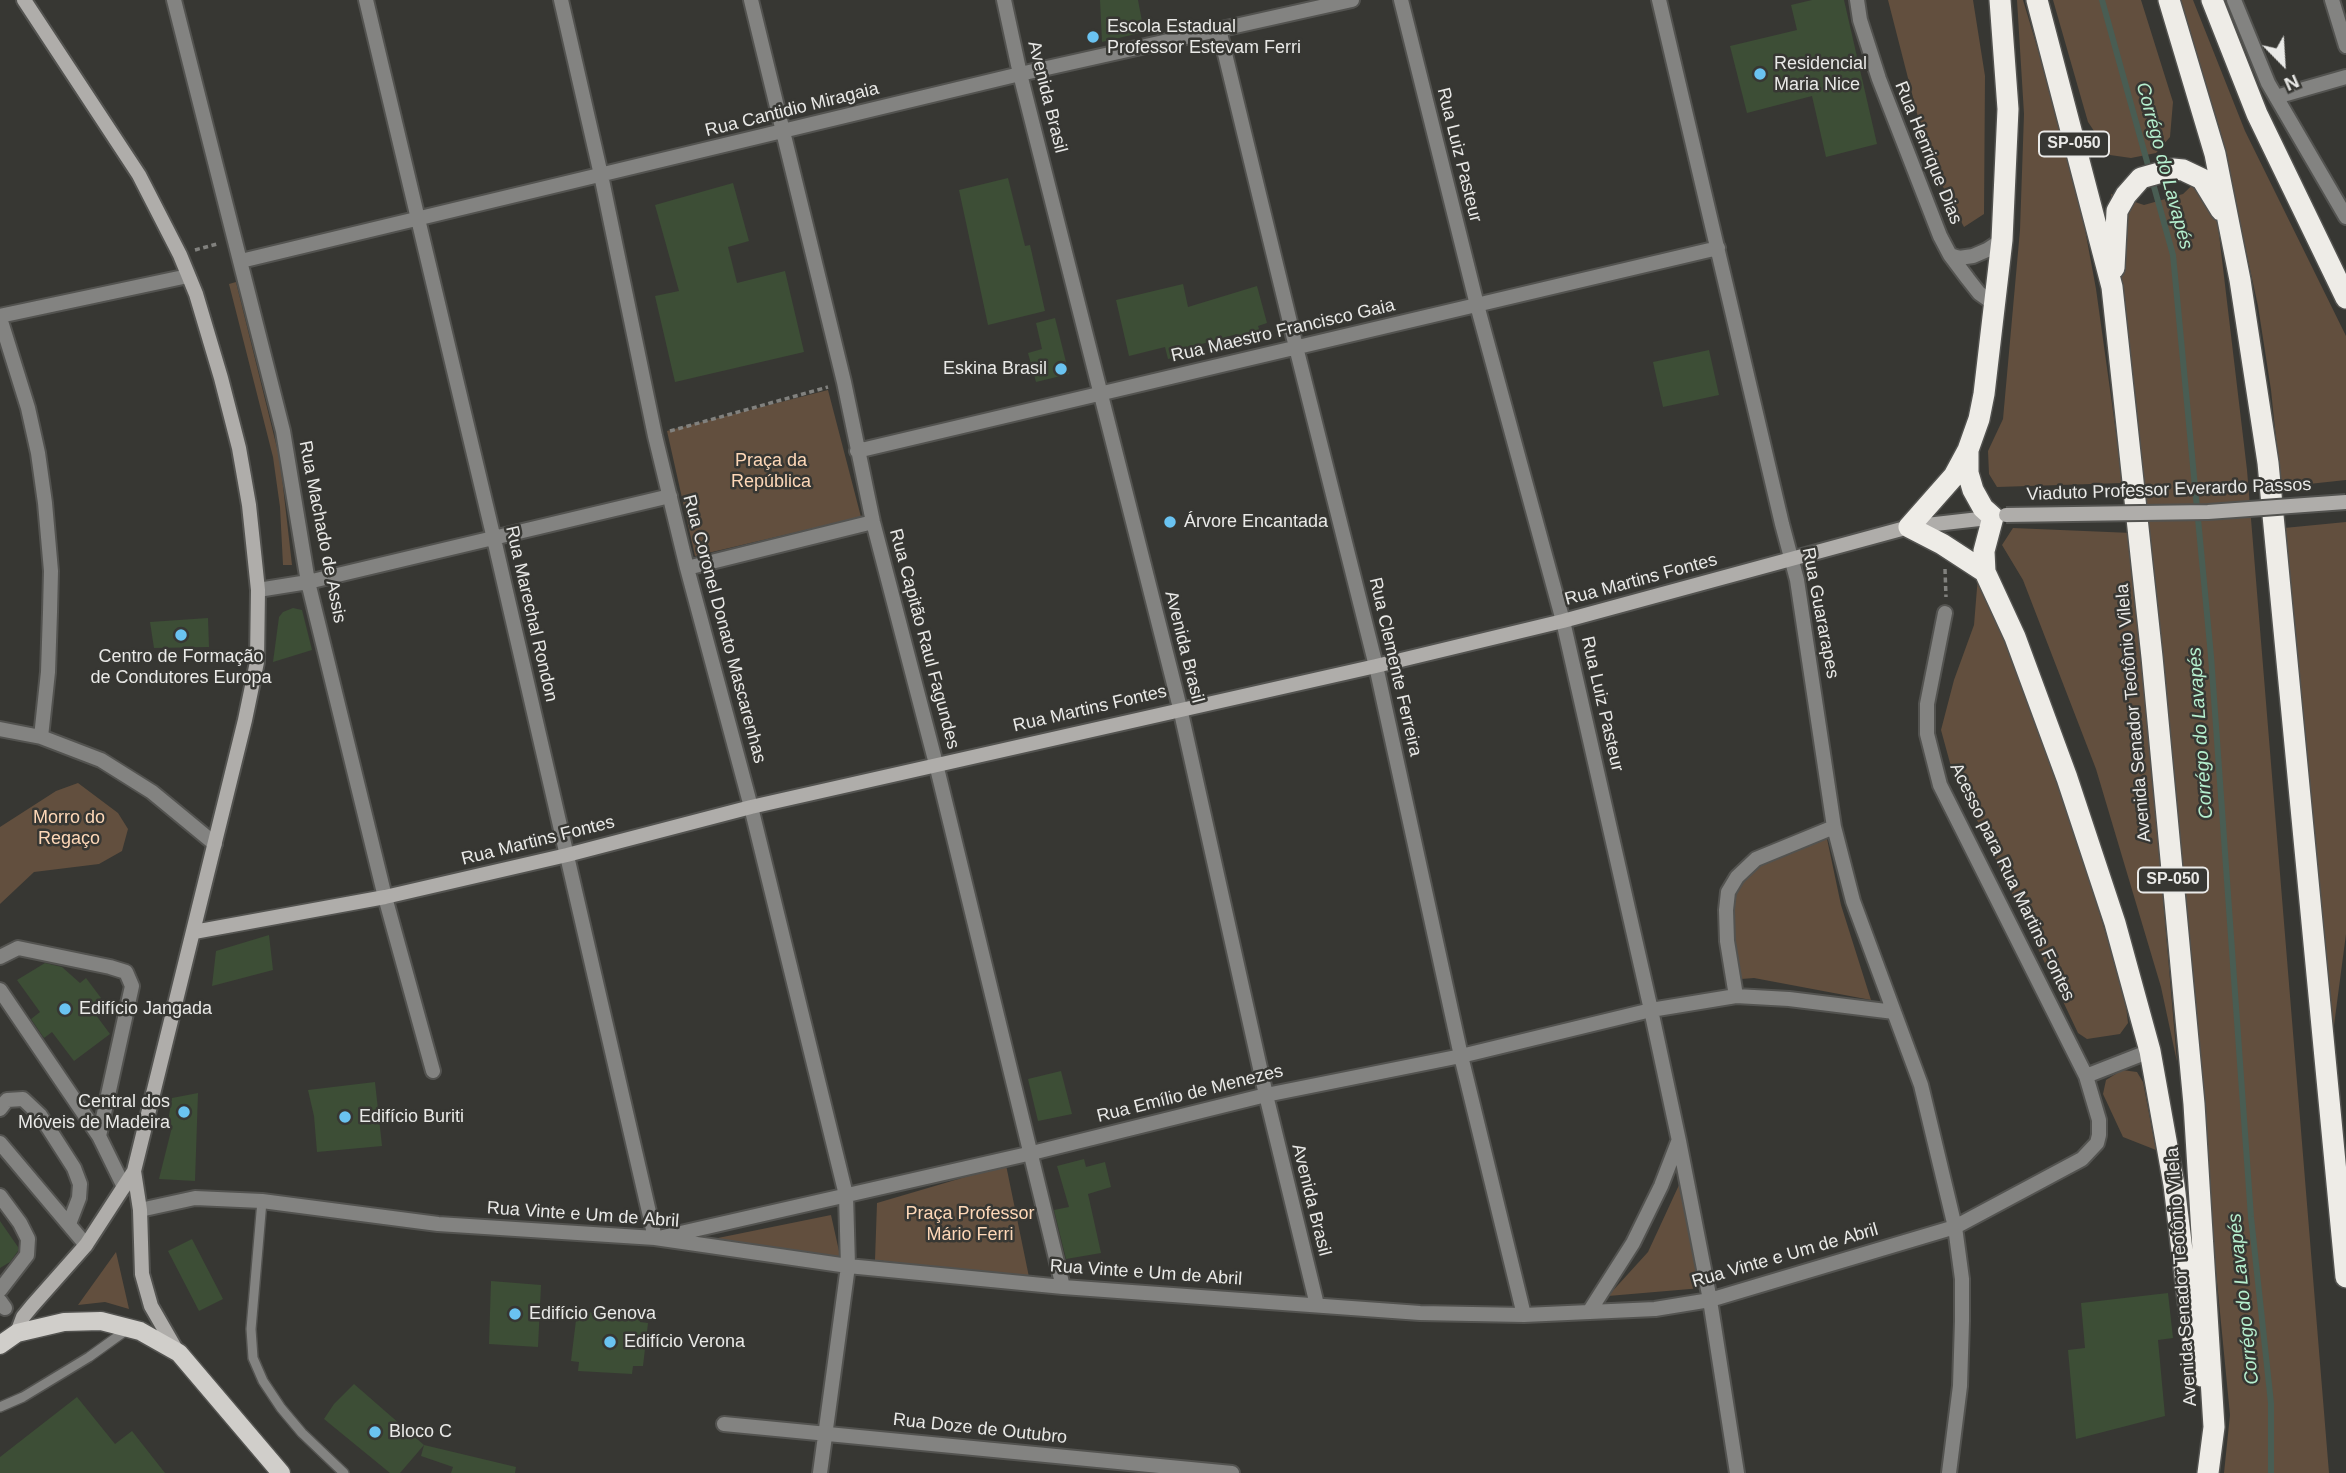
<!DOCTYPE html>
<meta charset="utf-8">
<style>
body{margin:0}
#map{position:relative;width:2346px;height:1473px;overflow:hidden;background:#373733;font-family:Helvetica,sans-serif}
canvas{display:block}
.north{position:absolute;left:2248px;top:28px;width:70px;height:70px;-webkit-text-stroke:5px #373733;paint-order:stroke;rotate:156deg;font-size:19px;font-weight:700;line-height:28px;text-align:center;color:#e9e9e7}
.north::after{content:'';display:block;margin:auto;width:24px;height:32px;background:#e9e9e7;clip-path:polygon(50% 0,100% 100%,50% 72%,0 100%)}
</style>
<div id="map">
<canvas width="2346" height="1473"></canvas>
<div class="north">N</div>
</div>
<script>
const c = document.querySelector('canvas').getContext('2d');
c.lineJoin = 'round';
function fill(path, color) { c.fillStyle = color; c.fill(path, 'evenodd'); }
const toPath = rows => new Path2D(rows.map(r => 'M' + r).join(''));
function strokePath(path, color, width, dash) { c.strokeStyle = color; c.lineWidth = width; c.lineCap = dash ? 'butt' : 'round'; c.setLineDash(dash || []); c.stroke(path); }
function label(font, color, halo, rows, align = 'center') {
  c.font = font + ' Helvetica,sans-serif'; c.lineWidth = 5; c.setLineDash([]); c.textBaseline = 'middle'; c.strokeStyle = halo; c.fillStyle = color; for (const [text, x, y, turn = 0] of rows) {
    c.save(); c.translate(x, y); c.rotate((+turn || 0) * Math.PI / 180); c.textAlign = isNaN(turn) ? turn : align; if (halo) c.strokeText(text, 0, 0); c.fillText(text, 0, 0); c.restore();
  }
}
fill(toPath([
 [1888,0,1973,0,1985,76,1984,214,1964,227,1929,160],
 [2017,0,2023,0,2074,170,2096,289,2123,483,1997,487,1989,474,1988,451,2003,419,2020,230,2024,114],
 [2053,0,2141,0,2173,102,2170,137,2156,153,2131,158,2110,155,2088,122],
 [2179,0,2193,0,2245,131,2346,336,2346,480,2281,487,2271,390,2258,306,2219,127],
 [2211,167,2247,470,2329,1473,2224,1473,2230,1415,2111,194,2144,205,2183,194],
 [236,282,280,460,292,565,283,565,280,507,273,457,229,284],
 [828,390,861,517,695,556,667,431],
 [2346,522,2346,934,2328,1071,2284,528],
 [2013,528,2132,533,2177,1062,2161,987,2096,769,2023,580,2002,545],
 [1978,576,2015,659,2074,829,2125,997,2128,1023,2120,1034,2087,1039,2078,1033,1950,763,1941,730,1954,680,1974,625],
 [78,783,118,813,128,829,122,851,99,864,34,872,0,904,0,827,56,791],
 [1826,834,1841,905,1871,1000,1754,978,1741,979,1729,921,1732,891,1755,864],
 [2122,1070,2137,1072,2143,1082,2156,1150,2123,1137,2103,1094,2106,1080],
 [1006,1165,1029,1277,875,1260,877,1203],
 [1679,1185,1702,1288,1608,1296,1648,1252],
 [831,1215,841,1260,713,1239],
 [116,1252,129,1309,105,1302,78,1305]
]), '#624f3e');
strokePath(toPath([
 [2102,0,2173,255,2211,656,2251,1217,2271,1403,2271,1473]
]), '#495d53', 6);
fill(toPath([
 [1100,0,1138,0,1144,32,1102,42],
 [1812,0,1844,0,1877,144,1826,157,1812,96,1747,113,1730,46,1797,30,1791,5],
 [1008,178,1025,246,1030,245,1045,311,988,325,959,190],
 [733,183,749,241,728,247,737,283,785,271,804,352,675,382,655,296,679,291,655,205],
 [1183,284,1188,307,1257,286,1267,323,1258,326,1262,338,1240,345,1237,334,1198,345,1199,352,1168,359,1165,347,1129,356,1116,300],
 [1055,318,1069,374,1036,382,1028,353,1042,349,1036,323],
 [1709,350,1719,395,1663,407,1653,362],
 [293,608,302,610,312,650,273,662,279,617,283,612],
 [208,618,209,647,154,648,150,622],
 [269,935,273,970,212,986,216,951],
 [45,963,62,967,80,983,86,978,101,998,90,1007,110,1034,74,1061,52,1032,44,1038,31,1019,40,1012,17,980],
 [1061,1071,1072,1114,1038,1121,1028,1079],
 [375,1082,382,1146,317,1152,314,1116,308,1090],
 [198,1093,195,1181,159,1179,172,1127,167,1127,172,1098],
 [1084,1159,1086,1167,1105,1162,1111,1187,1088,1194,1101,1253,1066,1259,1054,1210,1069,1207,1057,1166],
 [0,1221,18,1247,18,1251,10,1262,0,1268],
 [192,1239,223,1299,199,1311,168,1251],
 [491,1281,541,1285,538,1347,489,1344],
 [2168,1293,2173,1338,2158,1340,2165,1416,2076,1439,2068,1350,2085,1348,2081,1303],
 [583,1312,641,1315,640,1322,648,1323,643,1366,633,1366,632,1374,578,1371,579,1362,571,1361,576,1320,582,1320],
 [354,1384,424,1445,516,1467,515,1473,451,1473,453,1467,421,1456,424,1445,400,1473,390,1473,324,1419,334,1404],
 [77,1397,115,1444,132,1431,165,1473,0,1473,0,1457]
]), '#3d4e36');
const lane = toPath([
 [262,1201,251,1329,253,1358,263,1381,281,1408,302,1433,344,1473],
 [0,1407,23,1397,89,1357,128,1329]
]);
const street = toPath([
 [174,0,283,431,308,582,385,897,433,1071],
 [366,0,494,539,655,1238],
 [561,0,601,175,655,436,687,568,751,807,846,1195,848,1266,820,1473],
 [751,0,844,382,873,522,936,764,1063,1287],
 [1004,0,1020,74,1180,708,1266,1095,1317,1305],
 [1401,0,1477,305,1563,621,1651,1010,1679,1141,1710,1300,1737,1473],
 [1659,0,1782,524,1797,580,1834,827,1853,901,1921,1085,1955,1227,1962,1279,1962,1321,1960,1386,1949,1473],
 [1857,0,1860,20,1879,79,1940,236,1950,255,1968,279,1979,293,1993,303],
 [2234,0,2268,83,2346,217],
 [2332,0,2346,46],
 [1219,29,1296,347,1376,666,1461,1056,1524,1315],
 [2276,97,2346,77],
 [1950,255,1959,258,1973,256,1987,250,2002,240],
 [241,261,1020,74,1352,0],
 [0,316,188,276],
 [0,318,28,408,38,453,45,503,51,571,50,612,48,672,41,737],
 [857,451,1718,248],
 [687,568,873,522],
 [258,590,308,582,670,496],
 [0,729,41,737,101,760,152,792,215,844],
 [0,957,18,948,110,967,126,972,132,986,99,1136],
 [0,990,99,1136,124,1187],
 [1736,996,1727,941,1726,910,1728,892,1737,877,1756,859,1834,827],
 [2086,1076,2150,1051],
 [0,1109,7,1100,23,1099,40,1115,74,1168,80,1184,79,1198,69,1224],
 [0,1143,86,1245],
 [0,1196,20,1223,28,1239,27,1255,0,1290],
 [140,1210,195,1198,262,1201,438,1224,655,1238,848,1266,1063,1287,1420,1313,1524,1315,1655,1309,1710,1300,1955,1227,2082,1159,2097,1143,2099,1135,2099,1120,2086,1076,1940,785,1927,734,1927,704,1945,613],
 [663,1237,1032,1153,1266,1095,1461,1056,1651,1010,1736,996,1789,999,1894,1012],
 [0,1301,5,1308],
 [1589,1312,1633,1243,1661,1186,1678,1142],
 [724,1424,1232,1473]
]);
const secondary = toPath([
 [194,932,385,897,567,855,751,807,1376,666,1563,621,1909,527,1997,517],
 [134,1171,140,1210,142,1274,151,1306,178,1353],
 [17,1333,23,1317,32,1306,86,1245,134,1171,245,720,257,662,258,590,249,505,239,448,221,378,196,294,180,255,139,175,24,0]
]);
const primary = toPath([
 [0,1345,17,1333,64,1322,101,1321,140,1331,179,1353,281,1473]
]);
const highway = toPath([
 [2037,0,2112,287,2152,657,2194,1104,2214,1427,2208,1473],
 [2169,0,2215,154,2240,280,2268,463,2346,1277],
 [2212,0,2257,114,2346,298],
 [2114,268,2117,211,2126,195,2141,178,2173,169,2183,170,2202,179,2221,210],
 [1968,450,1968,473,1973,490,1983,508,1993,517,1984,551,1985,572,2015,637,2067,778,2115,923,2150,1051,2174,1185,2193,1340,2202,1376],
 [1985,572,1942,544,1909,527,1954,476,1968,450,1979,419,1984,394,2002,240,2008,109,2000,0]
]);
strokePath(lane, '#535350', 12);
strokePath(street, '#535350', 18);
strokePath(secondary, '#535350', 18);
strokePath(primary, '#535350', 21);
strokePath(highway, '#535350', 24);
strokePath(toPath([
 [195,250,217,244],
 [670,431,828,387],
 [1945,569,1946,597]
]), '#81817e', 3.5, [5, 3.5]);
strokePath(lane, '#838381', 9);
strokePath(street, '#838381', 14);
strokePath(secondary, '#afadaa', 14);
strokePath(primary, '#d0ceca', 18);
strokePath(highway, '#eeece7', 21);
const secondaryBridge = toPath([
 [2006,515,2208,512,2346,502]
]);
strokePath(secondaryBridge, '#535350', 18, []);
strokePath(secondaryBridge, '#afadaa', 14);
for (const [x, y, r, color] of [
 [1093,37,7,"#6ac3f1"],
 [1760,74,7,"#6ac3f1"],
 [1061,369,7,"#6ac3f1"],
 [1170,522,7,"#6ac3f1"],
 [181,635,7,"#6ac3f1"],
 [65,1009,7,"#6ac3f1"],
 [184,1112,7,"#6ac3f1"],
 [345,1117,7,"#6ac3f1"],
 [515,1314,7,"#6ac3f1"],
 [610,1342,7,"#6ac3f1"],
 [375,1432,7,"#6ac3f1"]
]) { const dot = new Path2D(); dot.arc(x, y, r, 0, 2 * Math.PI); c.fillStyle = color; c.fill(dot); strokePath(dot, '#373733', 2.5); }
for (const [x, y, w] of [
 [2074,144,70],
 [2173,880,70]
]) { const box = new Path2D(); box.roundRect(x - w / 2, y - 12.5, w, 25, 5); c.fillStyle = '#373733'; c.fill(box); strokePath(box, '#e9e9e7', 2); }
label('bold 16px', '#e9e9e7', null, [
 ["SP-050",2074,144],
 ["SP-050",2173,880]
]);
label('18px', '#e9e9e7', '#373733', [
 ["Escola Estadual",1107,27],
 ["Professor Estevam Ferri",1107,48],
 ["Residencial",1774,64],
 ["Maria Nice",1774,85],
 ["Eskina Brasil",1047,369,"right"],
 ["Árvore Encantada",1184,522],
 ["Centro de Formação",181,657,"center"],
 ["de Condutores Europa",181,678,"center"],
 ["Edifício Jangada",79,1009],
 ["Central dos",170,1102,"right"],
 ["Móveis de Madeira",170,1123,"right"],
 ["Edifício Buriti",359,1117],
 ["Edifício Genova",529,1314],
 ["Edifício Verona",624,1342],
 ["Bloco C",389,1432]
], 'left');
label('18px', '#e9e9e7', '#373733', [
 ["Avenida Brasil",1047,97,76],
 ["Rua Cantidio Miragaia",792,110,-14],
 ["Rua Henrique Dias",1928,153,68],
 ["Rua Luiz Pasteur",1459,155,76],
 ["Rua Maestro Francisco Gaia",1283,331,-13],
 ["Viaduto Professor Everardo Passos",2169,490,-2],
 ["Rua Machado de Assis",322,532,79],
 ["Rua Martins Fontes",1641,580,-15],
 ["Rua Guararapes",1820,613,79],
 ["Rua Marechal Rondon",531,614,77],
 ["Rua Coronel Donato Mascarenhas",724,629,75],
 ["Rua Capitão Raul Fagundes",924,639,75],
 ["Avenida Brasil",1184,647,76],
 ["Rua Clemente Ferreira",1395,667,77],
 ["Rua Luiz Pasteur",1602,704,77],
 ["Rua Martins Fontes",1090,709,-13],
 ["Avenida Senador Teotônio Vilela",2134,713,-95],
 ["Rua Martins Fontes",538,841,-14],
 ["Acesso para Rua Martins Fontes",2012,882,64],
 ["Rua Emílio de Menezes",1190,1094,-14],
 ["Avenida Brasil",1311,1200,76],
 ["Rua Vinte e Um de Abril",583,1215,4],
 ["Rua Vinte e Um de Abril",1785,1256,-16],
 ["Rua Vinte e Um de Abril",1146,1273,4],
 ["Avenida Senador Teotônio Vilela",2182,1277,-94],
 ["Rua Doze de Outubro",980,1429,6]
]);
label('18px', '#fed8b8', '#373733', [
 ["Praça da",771,461],
 ["República",771,482],
 ["Morro do",69,818],
 ["Regaço",69,839],
 ["Praça Professor",970,1214],
 ["Mário Ferri",970,1235]
]);
label('italic 19px', '#b5efce', '#373733', [
 ["Corrégo do Lavapés",2164,166,75],
 ["Corrégo do Lavapés",2201,733,-94],
 ["Corrégo do Lavapés",2244,1299,-96]
]);
</script>
